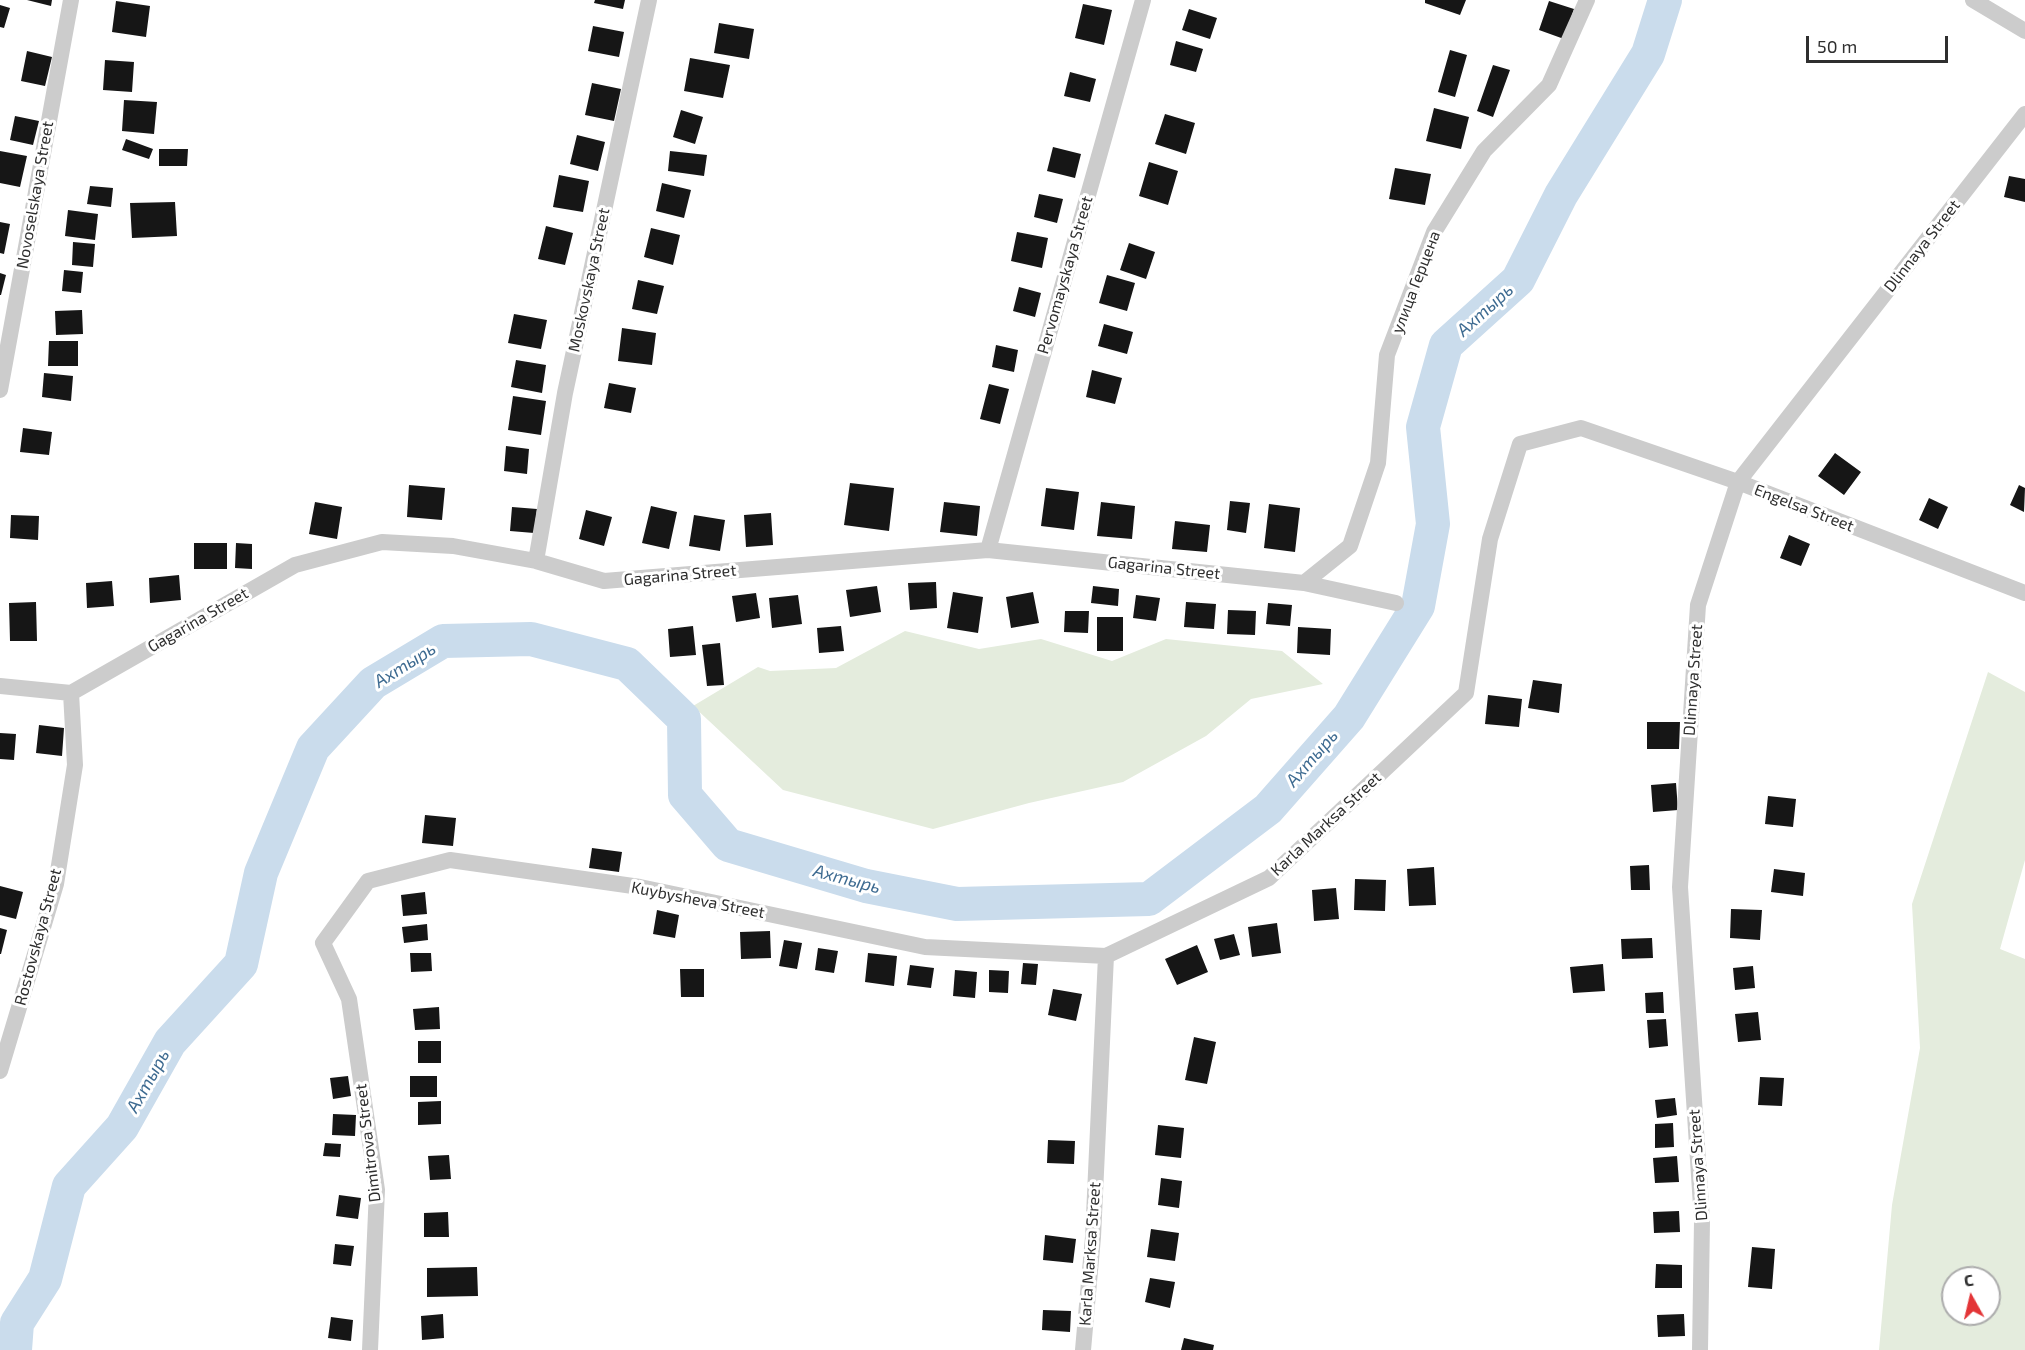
<!DOCTYPE html>
<meta charset="utf-8">
<style>
body{margin:0}
#map{position:relative;width:2025px;height:1350px;overflow:hidden;background:#fff;font-family:"Exo 2",sans-serif}
canvas{display:block}
.north{position:absolute;left:1941px;top:1266px;width:60px;height:60px;box-sizing:border-box;background:#fff;border:2px solid #acacac;border-radius:50%;rotate:352deg;font-size:16px;font-weight:700;line-height:24px;text-align:center;color:#2f2f2f}
.north::after{content:'';display:block;margin:auto;width:21px;height:27px;background:#e33537;clip-path:polygon(50% 0,100% 100%,50% 72%,0 100%)}
.scale{position:absolute;left:1806px;top:36px;width:142px;height:27px;box-sizing:border-box;border:3px solid #2f2f2f;border-top:0;padding-left:8px;font-size:18px;line-height:21px;white-space:nowrap;color:#2f2f2f;-webkit-text-stroke:4px #fff;paint-order:stroke}
</style>
<div id="map">
<canvas width="2025" height="1350"></canvas>
<div class="north">С</div>
<div class="scale">50 m</div>
</div>
<script>
const c = document.querySelector('canvas').getContext('2d');
c.lineJoin = 'round';
function fill(path, color) { c.fillStyle = color; c.fill(path, 'evenodd'); }
const toPath = rows => new Path2D(rows.map(r => 'M' + r).join(''));
function strokePath(path, color, width, dash) { c.strokeStyle = color; c.lineWidth = width; c.lineCap = dash ? 'butt' : 'round'; c.setLineDash(dash || []); c.stroke(path); }
function label(font, color, halo, rows, align = 'center') {
  c.font = font + ' "Exo 2",sans-serif'; c.lineWidth = 6; c.setLineDash([]); c.textBaseline = 'middle'; c.strokeStyle = halo; c.fillStyle = color; for (const [text, x, y, turn = 0] of rows) {
    c.save(); c.translate(x, y); c.rotate((+turn || 0) * Math.PI / 180); c.textAlign = isNaN(turn) ? turn : align; if (halo) c.strokeText(text, 0, 0); c.fillText(text, 0, 0); c.restore();
  }
}
fill(toPath([
 [905,631,979,649,1041,639,1112,661,1166,639,1282,651,1323,684,1251,699,1206,736,1123,782,1029,803,933,829,783,790,693,706,758,667,770,671,836,668],
 [1988,672,2025,692,2025,860,2000,949,2025,959,2025,1350,1879,1350,1892,1205,1920,1048,1912,904],
 [1953,1278,1989,1278,1989,1314,1953,1314]
]), '#e4ecdd');
strokePath(toPath([
 [15,1350,17,1323,45,1279,69,1186,122,1127,170,1042,241,964,261,873,313,748,373,683,443,641,531,639,627,664,684,719,685,795,728,845,866,886,957,904,1149,899,1268,809,1349,717,1418,606,1433,524,1423,427,1446,345,1518,280,1561,195,1648,54,1665,0]
]), '#cadcec', 34);
fill(toPath([
 [27,0,52,0,51,6],
 [595,0,625,0,623,9,594,3],
 [1425,0,1466,0,1460,15,1425,3],
 [116,1,150,6,146,37,112,32],
 [1549,1,1574,9,1564,39,1539,30],
 [1083,4,1112,10,1104,45,1075,38],
 [0,5,10,8,4,28,0,27],
 [1189,9,1217,18,1210,39,1182,30],
 [719,23,754,29,749,59,714,53],
 [593,26,624,32,619,57,588,51],
 [1176,41,1203,49,1196,72,1170,65],
 [1450,50,1467,55,1455,97,1438,92],
 [27,51,52,57,45,86,21,81],
 [690,58,730,65,723,98,684,91],
 [105,60,134,62,132,92,103,90],
 [1493,65,1510,70,1493,117,1477,111],
 [1070,72,1096,79,1090,102,1064,96],
 [592,83,621,89,614,121,585,115],
 [124,100,157,102,154,134,122,131],
 [1434,108,1469,117,1461,149,1426,141],
 [681,110,703,117,695,144,673,137],
 [1165,114,1195,123,1186,154,1155,144],
 [15,116,39,121,33,145,10,140],
 [577,135,605,142,598,171,570,164],
 [126,139,153,149,149,159,122,150],
 [1053,147,1081,154,1075,178,1047,171],
 [159,149,188,149,187,166,159,166],
 [0,151,27,156,20,187,0,183],
 [670,151,707,155,704,176,668,171],
 [1149,162,1178,171,1168,205,1139,196],
 [1395,168,1431,174,1425,205,1389,199],
 [559,175,589,181,583,212,553,207],
 [2009,176,2025,179,2025,202,2004,197],
 [662,183,691,190,684,218,656,211],
 [90,186,113,188,111,207,87,204],
 [1039,194,1063,199,1057,223,1034,217],
 [175,202,177,236,132,238,130,203],
 [68,210,98,214,95,240,65,236],
 [0,222,10,224,4,254,0,253],
 [546,226,573,233,565,265,538,259],
 [651,228,680,235,673,265,644,257],
 [1017,232,1048,238,1042,268,1011,261],
 [73,242,95,244,93,267,72,265],
 [1129,243,1155,252,1146,279,1120,270],
 [64,270,83,272,81,293,62,291],
 [0,273,6,275,1,295,0,295],
 [1107,275,1135,283,1127,311,1099,303],
 [638,280,664,286,657,314,632,309],
 [1019,287,1041,293,1035,317,1013,311],
 [82,310,83,334,56,335,55,311],
 [514,314,547,320,541,349,508,343],
 [1104,324,1133,332,1127,354,1098,346],
 [622,328,656,333,652,365,618,361],
 [49,341,78,341,78,366,48,366],
 [996,345,1018,350,1014,372,992,367],
 [516,360,546,365,542,393,511,387],
 [1092,370,1122,378,1115,404,1086,397],
 [44,373,73,376,71,401,42,397],
 [609,383,636,388,631,413,604,408],
 [989,384,1009,389,1000,424,980,419],
 [513,396,546,401,541,435,508,430],
 [23,428,52,432,49,455,20,452],
 [506,446,529,449,527,474,504,471],
 [1835,453,1861,472,1844,495,1818,476],
 [850,483,894,488,889,531,844,525],
 [409,485,445,488,442,520,407,517],
 [2019,485,2025,488,2024,512,2010,505],
 [1046,488,1079,492,1074,530,1041,526],
 [1929,498,1948,507,1938,529,1919,520],
 [1230,501,1250,503,1246,533,1227,530],
 [315,502,342,507,337,539,309,534],
 [944,502,980,506,977,536,940,532],
 [1101,502,1135,506,1132,539,1097,536],
 [1269,504,1300,508,1295,552,1264,548],
 [651,506,677,512,669,549,642,543],
 [512,507,537,509,534,533,510,531],
 [586,510,612,517,604,546,579,539],
 [771,513,773,545,746,547,744,515],
 [11,515,39,516,38,540,10,538],
 [694,515,725,520,720,551,689,546],
 [1175,521,1210,525,1207,552,1172,549],
 [1789,535,1810,544,1801,566,1780,558],
 [194,543,227,543,227,569,194,569],
 [236,543,252,544,252,569,235,568],
 [179,575,181,600,150,603,149,578],
 [112,581,114,606,87,608,86,583],
 [936,582,937,608,910,610,908,583],
 [877,586,881,612,850,617,846,590],
 [1093,586,1119,589,1118,606,1091,603],
 [953,592,983,597,978,633,947,628],
 [1033,592,1039,623,1011,628,1006,597],
 [756,593,760,618,736,622,732,596],
 [798,595,802,624,772,628,769,598],
 [1136,595,1160,598,1156,621,1133,618],
 [36,602,37,641,10,641,9,603],
 [1186,602,1216,604,1214,629,1184,627],
 [1268,603,1292,605,1290,626,1266,624],
 [1228,610,1256,611,1255,635,1227,634],
 [1065,611,1089,611,1088,633,1064,632],
 [1097,617,1123,617,1123,651,1097,651],
 [693,626,696,655,670,657,668,629],
 [841,626,844,651,819,653,817,628],
 [1298,627,1331,629,1330,655,1297,653],
 [720,643,724,685,707,686,702,645],
 [1533,680,1562,684,1559,713,1528,708],
 [1488,695,1522,699,1519,727,1485,724],
 [1647,722,1680,722,1679,749,1647,749],
 [39,725,64,728,62,756,36,753],
 [0,733,16,734,14,760,0,759],
 [1676,783,1678,810,1653,812,1651,785],
 [1768,796,1796,799,1793,827,1765,824],
 [425,815,456,818,453,846,422,843],
 [592,848,622,852,619,872,589,868],
 [1649,865,1650,890,1631,890,1630,866],
 [1434,867,1436,905,1409,906,1407,869],
 [1774,869,1805,873,1803,896,1771,892],
 [1355,879,1386,880,1385,911,1354,910],
 [0,886,23,892,16,919,0,915],
 [1336,888,1339,919,1314,921,1312,890],
 [425,892,427,914,403,916,401,895],
 [1731,909,1762,910,1760,940,1730,938],
 [657,910,679,915,675,938,653,934],
 [1277,923,1281,953,1252,957,1248,927],
 [427,924,428,940,404,943,402,927],
 [0,928,7,930,1,954,0,954],
 [770,931,771,958,741,959,740,932],
 [1234,934,1240,955,1220,960,1214,939],
 [1652,938,1653,958,1622,959,1621,939],
 [784,940,802,943,797,969,779,966],
 [1197,945,1208,972,1177,985,1165,959],
 [818,948,838,951,834,973,815,970],
 [410,953,431,953,432,971,411,972],
 [868,953,897,956,894,986,865,982],
 [1023,963,1038,964,1036,985,1021,984],
 [1603,964,1605,991,1573,993,1570,967],
 [910,965,934,968,931,988,907,985],
 [1753,966,1755,988,1735,990,1733,968],
 [680,969,704,969,704,997,681,997],
 [955,970,977,972,975,998,953,996],
 [989,970,1009,971,1008,993,989,992],
 [1053,989,1082,994,1076,1021,1048,1015],
 [1663,992,1664,1013,1646,1013,1645,993],
 [439,1007,440,1029,415,1030,413,1009],
 [1758,1012,1761,1040,1738,1042,1735,1014],
 [1666,1019,1668,1046,1649,1048,1647,1020],
 [1194,1037,1216,1042,1207,1084,1185,1080],
 [418,1041,441,1041,441,1063,418,1063],
 [348,1076,351,1096,333,1099,330,1078],
 [410,1076,437,1076,437,1097,410,1097],
 [1760,1077,1784,1078,1782,1106,1758,1105],
 [1675,1098,1677,1115,1657,1118,1655,1100],
 [441,1101,441,1124,418,1125,418,1102],
 [333,1114,356,1115,355,1136,332,1135],
 [1673,1123,1674,1147,1655,1148,1655,1124],
 [1158,1125,1184,1128,1181,1158,1155,1155],
 [1048,1140,1075,1141,1074,1164,1047,1163],
 [325,1143,341,1144,340,1157,323,1156],
 [449,1155,451,1179,430,1180,428,1156],
 [1677,1156,1679,1182,1655,1183,1653,1158],
 [1161,1178,1182,1181,1179,1208,1158,1205],
 [339,1195,361,1198,358,1219,336,1216],
 [1679,1211,1680,1232,1654,1233,1653,1212],
 [448,1212,449,1237,424,1237,424,1213],
 [1151,1229,1179,1233,1175,1261,1147,1257],
 [1045,1235,1076,1239,1073,1263,1043,1260],
 [335,1244,354,1246,351,1266,333,1264],
 [1752,1247,1775,1249,1772,1289,1748,1287],
 [1656,1264,1682,1265,1682,1288,1655,1288],
 [477,1267,478,1296,427,1297,427,1268],
 [1150,1278,1175,1282,1170,1308,1145,1302],
 [1043,1310,1071,1311,1070,1332,1042,1330],
 [443,1314,444,1338,422,1340,421,1316],
 [1684,1314,1685,1336,1658,1337,1657,1315],
 [331,1317,353,1320,351,1341,328,1338],
 [1184,1338,1214,1345,1213,1350,1181,1350]
]), '#161616');
strokePath(toPath([
 [1973,0,2025,31],
 [0,390,71,0],
 [988,550,1143,0],
 [536,561,565,393,649,0],
 [1304,583,1350,546,1378,463,1387,355,1434,232,1484,151,1549,85,1587,0],
 [0,686,71,693,295,565,382,542,453,546,536,561,604,581,988,550,1304,583,1396,603],
 [0,1071,56,884,75,765,71,693],
 [370,1350,377,1190,349,999,323,943,368,881,450,860,640,887,925,947,1106,956],
 [1083,1350,1093,1237,1106,956,1269,878,1466,693,1490,539,1520,444,1581,428,1738,482,2025,593],
 [1700,1350,1702,1221,1680,887,1698,605,1738,482,2025,114]
]), '#ccc', 16);
label('16px', '#2f2f2f', '#fff', [
 ["Novoselskaya Street",35,195,-80],
 ["Dlinnaya Street",1922,246,-52],
 ["Pervomayskaya Street",1065,275,-74],
 ["Moskovskaya Street",589,280,-78],
 ["улица Герцена",1416,282,-69],
 ["Engelsa Street",1804,508,21],
 ["Gagarina Street",1164,568,6],
 ["Gagarina Street",680,575,-5],
 ["Gagarina Street",198,620,-30],
 ["Dlinnaya Street",1693,680,-86],
 ["Karla Marksa Street",1326,824,-43],
 ["Kuybysheva Street",698,900,11],
 ["Rostovskaya Street",38,937,-75],
 ["Dimitrova Street",368,1143,-97],
 ["Dlinnaya Street",1698,1165,-94],
 ["Karla Marksa Street",1090,1254,-86]
]);
label('italic 18px', '#3e6b91', '#fff', [
 ["Ахтырь",1485,310,-42],
 ["Ахтырь",405,665,-32],
 ["Ахтырь",1312,758,-49],
 ["Ахтырь",847,879,15],
 ["Ахтырь",148,1081,-61]
]);
</script>
